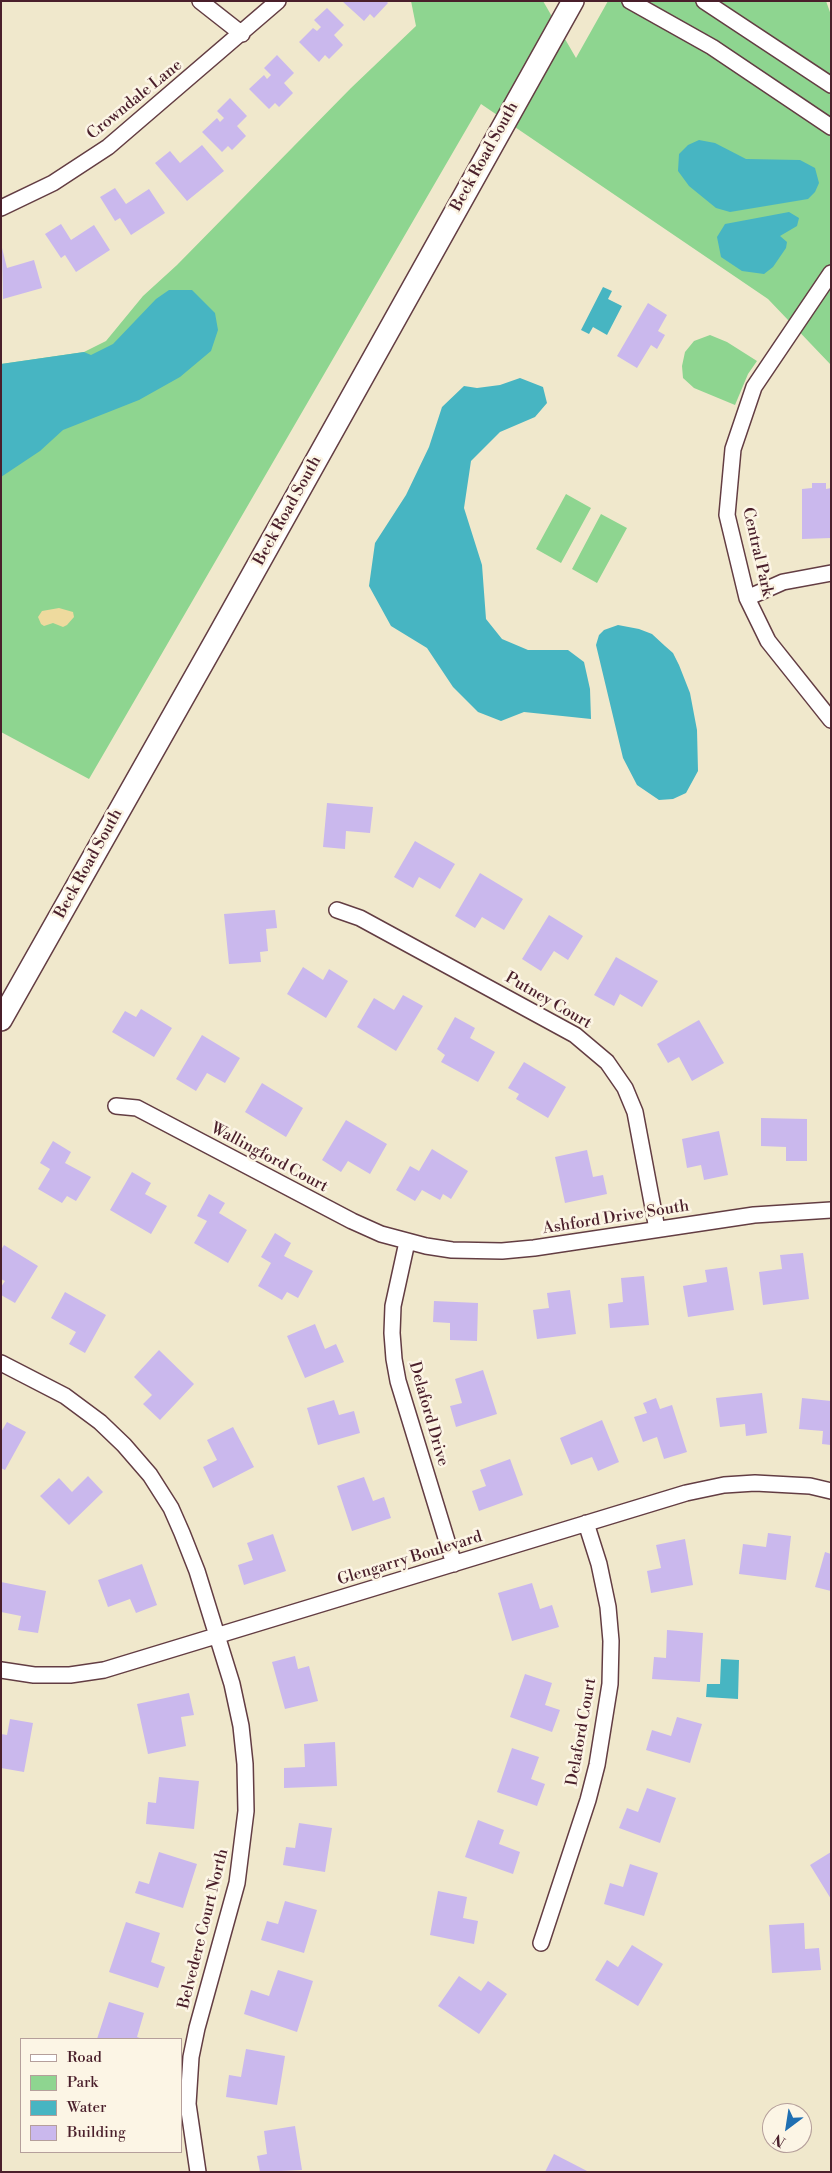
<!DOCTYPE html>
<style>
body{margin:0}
#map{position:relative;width:832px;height:2173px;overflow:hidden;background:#f0e8cc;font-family:"Libre Bodoni",serif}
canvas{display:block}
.frame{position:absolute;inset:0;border:2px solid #4a1f2b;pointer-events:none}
.legend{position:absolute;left:20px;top:2038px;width:162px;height:115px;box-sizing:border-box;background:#fcf5e5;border:1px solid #b59f9b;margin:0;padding:6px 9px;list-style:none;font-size:15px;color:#4a1f2b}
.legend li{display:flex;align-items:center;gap:10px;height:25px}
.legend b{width:25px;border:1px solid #b59f9b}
.north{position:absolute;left:762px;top:2103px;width:50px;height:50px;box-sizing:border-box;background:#fcf5e5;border:1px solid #b59f9b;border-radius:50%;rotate:211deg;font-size:14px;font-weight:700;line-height:20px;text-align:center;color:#4a1f2b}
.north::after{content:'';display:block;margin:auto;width:18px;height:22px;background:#1f6fb2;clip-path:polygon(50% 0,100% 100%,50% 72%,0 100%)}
</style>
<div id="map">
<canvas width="832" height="2173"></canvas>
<div class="frame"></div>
<ul class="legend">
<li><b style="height:6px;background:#fff"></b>Road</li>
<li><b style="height:14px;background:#8ed590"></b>Park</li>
<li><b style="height:14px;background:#47b5c2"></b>Water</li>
<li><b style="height:14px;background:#cab8ed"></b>Building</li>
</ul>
<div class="north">N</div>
</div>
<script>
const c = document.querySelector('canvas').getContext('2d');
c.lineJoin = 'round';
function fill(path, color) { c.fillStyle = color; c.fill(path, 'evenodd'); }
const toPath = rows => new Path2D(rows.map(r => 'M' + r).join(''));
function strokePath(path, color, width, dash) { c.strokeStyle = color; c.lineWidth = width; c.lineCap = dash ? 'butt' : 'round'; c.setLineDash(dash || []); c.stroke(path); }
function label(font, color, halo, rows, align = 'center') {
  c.font = font + ' "Libre Bodoni",serif'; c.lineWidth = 5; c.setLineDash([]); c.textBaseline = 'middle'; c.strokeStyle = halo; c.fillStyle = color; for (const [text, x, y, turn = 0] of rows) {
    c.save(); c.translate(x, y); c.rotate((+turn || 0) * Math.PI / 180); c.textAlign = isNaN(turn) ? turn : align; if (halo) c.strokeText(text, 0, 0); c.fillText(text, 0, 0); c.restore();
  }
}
fill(toPath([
 [411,1,543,1,576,58,608,1,826,1,831,15,831,365,768,299,481,104,89,779,1,732,1,364,84,352,106,341,143,296,177,265,351,88,416,26],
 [710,335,727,342,757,361,748,374,735,405,694,388,683,378,682,366,685,352,694,341],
 [566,494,591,508,561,563,536,549],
 [601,514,627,528,597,583,572,569]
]), '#8ed590');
fill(toPath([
 [59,608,73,612,74,617,67,625,63,627,53,623,44,626,41,624,38,617,42,611]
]), '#eeda9e');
fill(toPath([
 [699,140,715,143,746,159,800,160,815,168,819,183,815,192,808,199,730,212,716,208,689,186,678,171,679,154,688,145],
 [789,212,799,218,797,226,780,236,787,242,786,248,773,267,764,274,742,271,721,257,717,237,725,224],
 [603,287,612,291,608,299,622,306,607,335,593,327,589,334,581,330],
 [169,290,192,290,215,313,218,330,211,351,180,377,139,400,63,430,40,451,1,477,1,364,84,352,91,355,113,344,156,299],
 [520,378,543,387,547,403,535,417,500,432,471,461,464,508,482,565,486,619,502,639,528,650,568,650,584,662,590,689,591,719,524,712,501,721,478,712,453,687,427,648,391,626,369,586,375,543,406,495,429,447,442,407,464,386,477,388,500,385],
 [618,625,639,629,652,634,665,646,673,653,679,665,690,693,697,730,698,771,686,793,673,799,659,800,637,785,623,758,596,645,599,635,604,630],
 [721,1659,739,1660,738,1699,706,1697,707,1684,720,1684]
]), '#47b5c2');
fill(toPath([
 [342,1,386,1,388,3,374,18,370,14,364,21],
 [327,8,344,25,334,35,343,45,329,59,325,55,319,62,299,42,313,28,317,31,321,27,314,20],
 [277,55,294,73,284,83,293,93,279,107,275,103,269,109,249,89,264,75,267,79,271,75,264,68],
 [230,98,247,116,237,126,246,136,232,150,228,146,222,152,202,132,217,118,220,122,224,118,217,111],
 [202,145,224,171,187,201,155,163,170,151,180,163],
 [115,188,126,204,149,189,165,213,131,235,120,218,115,221,100,197],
 [61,224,71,240,94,225,110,250,76,272,65,255,61,258,45,234],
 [2,248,7,268,34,260,42,288,3,299],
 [648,303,667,315,658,331,665,335,657,349,651,345,637,368,617,356],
 [812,483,826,483,826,489,831,488,831,538,802,539,802,489,812,488],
 [327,803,373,807,370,833,346,831,345,849,323,847],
 [415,841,455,864,440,889,419,877,413,888,394,877],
 [480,873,523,899,504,930,482,917,475,928,455,916],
 [275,910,277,928,266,929,268,951,260,952,261,962,229,964,224,914],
 [549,915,583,936,568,960,554,951,541,971,522,959],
 [616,957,658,981,642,1007,620,994,614,1006,594,995],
 [303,967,323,980,329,969,348,981,326,1018,287,994],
 [403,995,423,1006,396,1051,357,1027,374,998,394,1010],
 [141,1009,172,1028,154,1057,112,1032,125,1011,136,1017],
 [455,1017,475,1028,470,1038,495,1052,478,1082,441,1062,445,1055,437,1049],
 [699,1020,724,1063,692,1081,679,1057,668,1063,657,1044],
 [202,1035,240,1058,225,1083,207,1073,196,1091,176,1079],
 [524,1062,566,1087,548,1118,516,1099,519,1094,508,1088],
 [262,1083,303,1108,286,1137,245,1112],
 [761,1118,807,1119,807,1161,786,1161,786,1147,761,1146],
 [346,1120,387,1144,370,1174,348,1161,341,1172,322,1160],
 [719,1131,728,1175,704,1180,701,1165,687,1168,682,1139],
 [53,1141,71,1152,65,1163,91,1177,76,1201,67,1196,62,1203,38,1189,50,1169,40,1163],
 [432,1149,468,1171,451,1199,443,1194,440,1200,422,1190,415,1201,396,1190,410,1166,419,1171],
 [587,1150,593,1177,603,1175,607,1194,565,1203,555,1157],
 [132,1172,151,1183,145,1194,167,1206,151,1234,110,1210],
 [209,1194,225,1203,219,1213,247,1230,228,1263,194,1243,207,1221,197,1216],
 [275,1233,291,1243,284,1256,313,1271,298,1298,287,1292,282,1300,258,1286,271,1263,261,1257],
 [4,1245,38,1266,15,1303,1,1295,1,1287,5,1281,1,1279,1,1250],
 [803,1253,809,1299,763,1305,759,1272,782,1269,780,1255],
 [727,1267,734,1310,688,1317,683,1286,707,1282,705,1270],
 [644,1276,649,1325,610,1328,608,1304,623,1302,621,1278],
 [570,1290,576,1334,537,1339,533,1310,549,1308,547,1293],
 [65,1292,106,1315,85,1353,69,1344,76,1332,51,1318],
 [434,1301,478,1303,477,1341,450,1340,450,1323,433,1322],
 [315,1324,325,1349,336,1344,344,1362,305,1378,287,1336],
 [159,1350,194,1384,160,1420,143,1404,152,1395,134,1377],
 [483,1370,497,1414,456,1427,450,1406,462,1403,455,1379],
 [762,1393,767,1433,746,1436,745,1424,720,1427,716,1398],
 [656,1398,660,1409,672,1405,687,1452,664,1459,657,1437,643,1442,634,1417,647,1413,643,1403],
 [802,1398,831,1401,831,1445,822,1444,823,1431,799,1429],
 [334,1400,339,1415,354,1411,360,1433,318,1445,307,1408],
 [602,1420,619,1462,598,1471,592,1457,571,1465,560,1438],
 [7,1422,26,1432,5,1470,1,1468,1,1432],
 [233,1427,254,1467,213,1488,203,1467,217,1460,207,1440],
 [510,1459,523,1495,479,1511,472,1491,486,1486,480,1470],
 [88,1476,103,1492,69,1525,40,1496,59,1478,72,1492],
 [364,1477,373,1501,384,1497,391,1518,352,1531,337,1486],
 [768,1533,791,1536,786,1580,739,1574,743,1544,766,1547],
 [273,1534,286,1571,244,1585,238,1565,253,1560,247,1543],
 [685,1539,693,1585,651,1593,647,1571,661,1568,656,1545],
 [825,1552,831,1554,831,1591,815,1587],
 [142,1564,157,1605,136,1613,130,1599,108,1607,98,1580],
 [1,1582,46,1591,38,1633,18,1630,21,1616,1,1612],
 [532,1583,540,1609,552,1605,559,1627,512,1641,498,1593],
 [667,1630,703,1633,700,1682,652,1679,654,1657,666,1658],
 [295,1656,298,1669,309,1666,318,1701,285,1709,272,1662],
 [525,1674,552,1683,545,1705,560,1710,552,1732,510,1717],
 [189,1693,194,1715,181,1717,186,1746,148,1754,137,1704],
 [677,1717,702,1724,690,1763,646,1750,652,1730,671,1736],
 [10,1719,33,1723,24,1772,1,1768,1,1734,7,1735],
 [335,1742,337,1786,284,1788,284,1768,305,1767,304,1744],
 [512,1748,539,1757,531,1779,545,1784,537,1806,497,1792],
 [159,1777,199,1781,194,1829,146,1824,148,1802,156,1803],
 [647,1788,676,1798,660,1843,619,1828,627,1808,638,1812],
 [478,1820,504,1830,499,1844,520,1852,513,1874,465,1857],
 [299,1823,332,1828,325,1872,283,1865,286,1847,295,1848],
 [159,1852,197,1864,183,1908,135,1893,139,1881,149,1884],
 [831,1852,831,1899,810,1865],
 [630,1864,658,1873,644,1916,604,1904,610,1883,623,1887],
 [438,1891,467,1897,463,1918,478,1921,474,1944,430,1935],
 [285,1901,317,1910,304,1953,261,1940,267,1921,278,1924],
 [126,1922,160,1933,151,1962,165,1967,158,1988,109,1972],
 [804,1923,805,1949,819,1948,821,1970,772,1973,769,1925],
 [632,1945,663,1964,638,2006,595,1980,607,1960,618,1967],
 [278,1970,313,1981,297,2032,244,2014,251,1990,269,1996],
 [459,1976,481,1991,488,1981,507,1994,479,2034,438,2006],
 [109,2002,144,2013,137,2037,143,2039,97,2039],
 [246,2049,285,2056,277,2105,226,2097,229,2075,241,2077],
 [295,2126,302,2170,260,2172,257,2156,267,2154,264,2131],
 [554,2154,589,2172,545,2172]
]), '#cab8ed');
const minor = toPath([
 [200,1,242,34],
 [630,1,712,47,831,127],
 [704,1,831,85],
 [1,208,53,183,108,147,278,1],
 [831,273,754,387,733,449,727,515,747,598,768,641,831,720],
 [747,598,783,582,831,573],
 [337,910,360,918,575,1035,607,1062,625,1088,635,1112,657,1229],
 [116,1106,137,1108,352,1221,381,1234,426,1246,452,1250,502,1251,534,1248,754,1215,831,1210],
 [407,1242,393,1306,392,1333,394,1359,398,1381,454,1564],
 [1,1363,65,1396,100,1422,124,1445,150,1475,171,1508,182,1533,197,1571,232,1684,241,1726,245,1764,246,1811,237,1883,197,2028,191,2057,188,2104,198,2172],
 [1,1670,34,1675,70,1675,104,1670,686,1493,724,1485,755,1483,810,1486,831,1491],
 [541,1943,588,1800,597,1765,610,1684,611,1641,608,1607,599,1564,586,1523]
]);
const secondary = toPath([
 [1,1020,217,638,573,1]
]);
strokePath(minor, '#633d43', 18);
strokePath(secondary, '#633d43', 24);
strokePath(minor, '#fff', 15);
strokePath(secondary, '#fff', 21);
label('16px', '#4a1f2b', '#fcf5e5', [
 ["Crowndale Lane",135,100,-39],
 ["Beck Road South",485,157,-61],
 ["Beck Road South",288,511,-61],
 ["Central Park",757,552,77],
 ["Beck Road South",89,864,-61],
 ["Putney Court",548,1001,30],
 ["Wallingford Court",269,1158,28],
 ["Ashford Drive South",616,1218,-9],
 ["Delaford Drive",428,1414,74],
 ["Glengarry Boulevard",410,1559,-17],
 ["Delaford Court",582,1732,-80],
 ["Belvedere Court North",204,1929,-76]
]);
</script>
